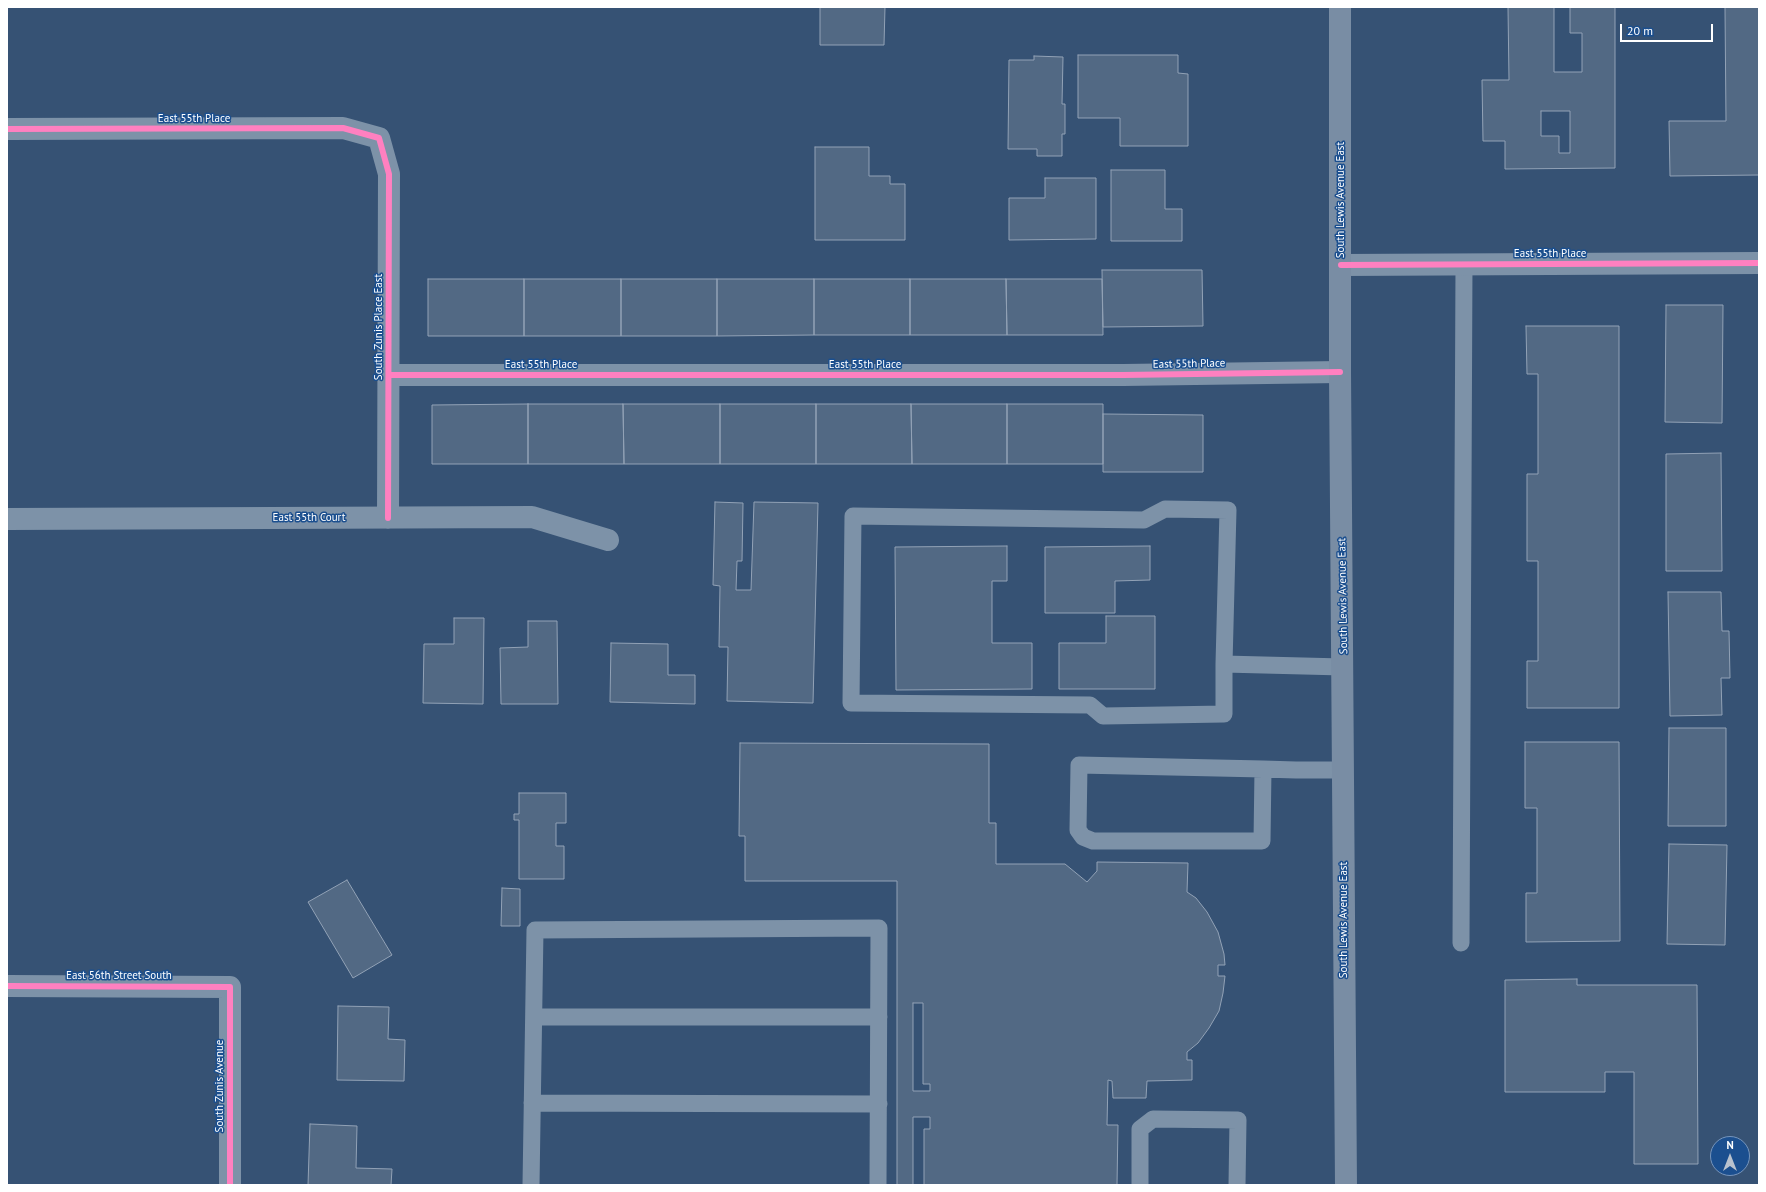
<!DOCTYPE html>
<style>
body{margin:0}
#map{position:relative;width:1766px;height:1192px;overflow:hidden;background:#365274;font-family:"PT Sans",sans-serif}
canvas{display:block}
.frame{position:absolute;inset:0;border:8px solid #fff;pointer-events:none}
.north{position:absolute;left:1710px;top:1136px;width:40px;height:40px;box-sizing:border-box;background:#1b4f8f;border:1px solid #7695bc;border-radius:50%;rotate:0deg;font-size:11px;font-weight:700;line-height:16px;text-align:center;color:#fff}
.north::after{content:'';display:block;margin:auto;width:14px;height:18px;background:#b9c2ce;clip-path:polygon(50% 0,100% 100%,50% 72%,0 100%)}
.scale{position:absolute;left:1620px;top:24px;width:93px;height:18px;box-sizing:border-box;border:2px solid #fff;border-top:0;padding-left:5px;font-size:12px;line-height:14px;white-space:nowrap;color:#fff;-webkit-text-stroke:3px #1b4f8f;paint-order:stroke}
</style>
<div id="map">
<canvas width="1766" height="1192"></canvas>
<div class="frame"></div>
<div class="north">N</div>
<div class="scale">20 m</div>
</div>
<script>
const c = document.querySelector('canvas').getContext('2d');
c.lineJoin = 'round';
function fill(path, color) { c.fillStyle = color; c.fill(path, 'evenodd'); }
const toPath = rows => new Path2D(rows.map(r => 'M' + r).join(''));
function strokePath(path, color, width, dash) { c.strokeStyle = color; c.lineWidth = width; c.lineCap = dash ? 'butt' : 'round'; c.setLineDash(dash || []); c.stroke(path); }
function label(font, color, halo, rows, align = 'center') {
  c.font = font + ' "PT Sans",sans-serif'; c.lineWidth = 3; c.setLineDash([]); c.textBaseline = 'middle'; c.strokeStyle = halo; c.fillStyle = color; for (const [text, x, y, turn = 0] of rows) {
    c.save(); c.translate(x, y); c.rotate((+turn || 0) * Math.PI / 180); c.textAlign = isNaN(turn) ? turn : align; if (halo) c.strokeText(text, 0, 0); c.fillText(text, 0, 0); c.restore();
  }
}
const building = toPath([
 [820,7,885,7,884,45,820,45,820,7],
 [1508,7,1554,7,1554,72,1582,72,1582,33,1570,33,1570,7,1615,7,1615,168,1505,169,1505,141,1483,141,1482,80,1509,80,1508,7],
 [1541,111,1570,111,1570,153,1559,153,1559,136,1541,136,1541,111],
 [1725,7,1759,7,1759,175,1670,176,1669,121,1726,121,1725,7],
 [1078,55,1178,55,1178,73,1188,74,1188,146,1120,146,1120,118,1078,118,1078,55],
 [1034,56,1063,57,1062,104,1065,104,1065,134,1062,134,1062,156,1037,156,1037,149,1008,149,1009,60,1034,60,1034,56],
 [815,147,869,147,869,176,890,176,890,184,905,184,905,240,815,240,815,147],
 [1111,170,1165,170,1165,209,1182,209,1182,241,1111,241,1111,170],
 [1045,178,1096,178,1096,239,1009,240,1009,198,1045,198,1045,178],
 [1102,270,1202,270,1203,326,1103,327,1102,270],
 [428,279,524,279,524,336,428,336,428,279],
 [524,279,621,279,621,336,524,336,524,279],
 [621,279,717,279,717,336,621,336,621,279],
 [717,279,814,279,814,335,717,336,717,279],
 [814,279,910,279,910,335,814,335,814,279],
 [910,279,1006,279,1007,335,910,335,910,279],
 [1006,279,1102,279,1103,335,1007,335,1006,279],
 [1666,305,1723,305,1722,423,1665,422,1666,305],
 [1526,326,1619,326,1619,708,1527,708,1527,661,1538,661,1538,561,1527,561,1527,474,1538,474,1538,374,1527,374,1526,326],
 [528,404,528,464,432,464,432,405,528,404],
 [528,404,623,404,624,464,528,464,528,404],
 [623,404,720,404,720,464,624,464,623,404],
 [720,404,816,404,816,464,720,464,720,404],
 [816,404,911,404,912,464,816,464,816,404],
 [911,404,1007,404,1007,464,912,464,911,404],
 [1007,404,1103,404,1103,464,1007,464,1007,404],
 [1103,414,1203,415,1203,472,1103,472,1103,414],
 [1721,453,1722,571,1666,571,1666,454,1721,453],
 [715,502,743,503,742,561,737,561,736,590,751,590,754,502,818,503,813,703,727,701,728,647,719,647,720,586,713,585,715,502],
 [1007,546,1007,581,992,581,992,643,1032,643,1032,689,896,690,895,547,1007,546],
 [1150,546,1150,580,1115,581,1115,613,1045,613,1045,547,1150,546],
 [1668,592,1721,592,1722,631,1729,631,1730,678,1721,678,1722,715,1670,716,1668,592],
 [1106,616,1155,616,1155,689,1059,689,1059,643,1106,643,1106,616],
 [454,618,484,618,483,704,423,703,424,644,454,644,454,618],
 [528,621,557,621,558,704,501,704,500,648,528,647,528,621],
 [611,643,668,644,668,675,695,675,695,704,610,702,611,643],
 [1669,728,1726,728,1726,826,1668,826,1669,728],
 [1525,742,1619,742,1620,941,1526,942,1526,893,1537,893,1537,808,1525,808,1525,742],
 [740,743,989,744,989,823,996,823,996,864,1065,864,1087,882,1097,871,1097,862,1188,863,1187,892,1196,898,1207,912,1218,932,1224,954,1225,965,1218,965,1218,976,1225,976,1223,993,1219,1011,1209,1028,1198,1043,1187,1052,1187,1060,1192,1060,1192,1080,1147,1081,1146,1098,1113,1098,1112,1081,1108,1080,1107,1125,1118,1125,1117,1185,924,1185,924,1129,930,1129,930,1117,913,1117,913,1185,897,1185,897,881,745,881,745,836,739,836,740,743],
 [913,1003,923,1003,923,1084,930,1084,930,1091,913,1091,913,1003],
 [519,793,566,793,566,823,556,823,556,846,564,846,564,879,519,879,519,820,514,820,514,814,519,814,519,793],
 [1669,844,1727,845,1725,945,1667,944,1669,844],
 [347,880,392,955,353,978,308,902,347,880],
 [502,888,520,889,520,926,501,926,502,888],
 [1577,979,1577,985,1697,985,1698,1164,1634,1164,1634,1072,1605,1072,1605,1092,1505,1092,1505,980,1577,979],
 [338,1006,389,1007,388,1039,405,1040,404,1081,337,1080,338,1006],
 [310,1124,357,1126,356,1168,392,1169,391,1185,308,1185,310,1124]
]);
fill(building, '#526984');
strokePath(building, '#92a2b6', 1);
strokePath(toPath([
 [1224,664,1224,714,1103,716,1090,705,851,703,853,516,1144,520,1165,509,1228,510,1224,664,1343,667],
 [1263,769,1262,841,1093,841,1083,837,1078,830,1079,765,1263,769,1296,770,1343,770],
 [1461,943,1464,264],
 [534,1017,879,1017],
 [532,1103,879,1104],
 [531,1185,535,930,879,928,878,1185],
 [1140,1185,1140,1129,1153,1119,1238,1120,1237,1185]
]), '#7d92a8', 17);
strokePath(toPath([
 [7,129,343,128,379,138,389,174,388,518],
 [1341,265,1759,263],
 [389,375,1123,375,1340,372],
 [7,519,532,517,608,540],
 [7,986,230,987,230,1185]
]), '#7d92a8', 22);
strokePath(toPath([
 [1340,7,1340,372,1346,1185]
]), '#798da4', 22);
strokePath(toPath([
 [7,129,343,128,379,138,389,174,388,518],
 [1341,265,1759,263],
 [389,375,1123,375,1340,372],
 [7,986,230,987,230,1185]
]), '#ff80c0', 6);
label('11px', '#fff', '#1b4f8f', [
 ["East 55th Place",194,119],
 ["South Lewis Avenue East",1341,200,-90],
 ["East 55th Place",1550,254],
 ["South Zunis Place East",379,327,-90],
 ["East 55th Place",1189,364,-1],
 ["East 55th Place",541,365],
 ["East 55th Place",865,365],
 ["East 55th Court",309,518],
 ["South Lewis Avenue East",1343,596,-91],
 ["South Lewis Avenue East",1344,920,-90],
 ["East 56th Street South",119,976],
 ["South Zunis Avenue",220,1086,-90]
]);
</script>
